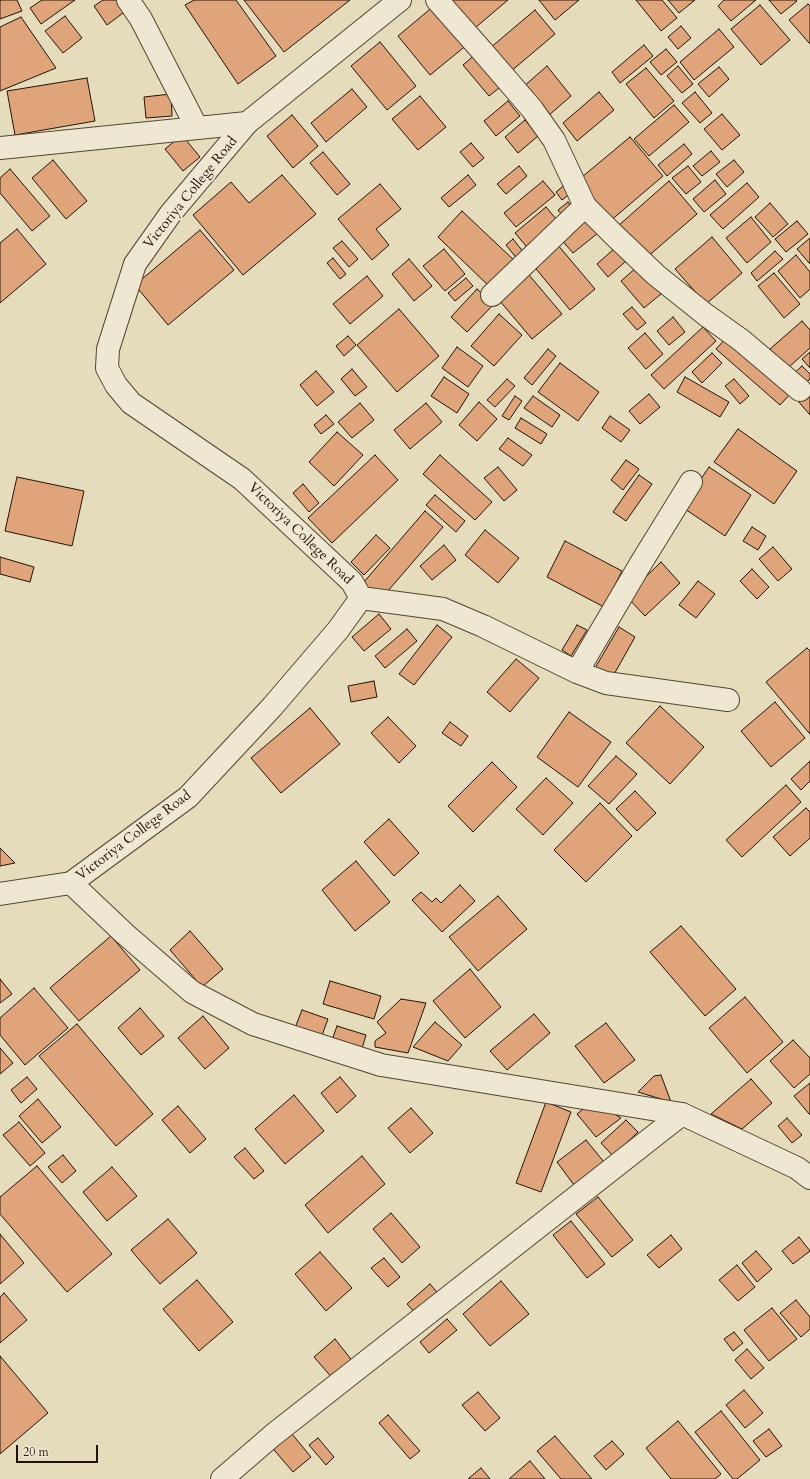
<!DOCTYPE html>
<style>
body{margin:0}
#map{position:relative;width:810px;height:1479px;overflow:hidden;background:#e5dcbb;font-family:Cardo,serif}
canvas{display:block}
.scale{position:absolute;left:16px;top:1445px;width:82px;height:18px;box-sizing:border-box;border:2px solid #221403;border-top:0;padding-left:5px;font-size:12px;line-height:14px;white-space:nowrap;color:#221403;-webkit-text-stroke:3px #eee8d3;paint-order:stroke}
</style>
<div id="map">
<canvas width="810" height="1479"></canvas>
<div class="scale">20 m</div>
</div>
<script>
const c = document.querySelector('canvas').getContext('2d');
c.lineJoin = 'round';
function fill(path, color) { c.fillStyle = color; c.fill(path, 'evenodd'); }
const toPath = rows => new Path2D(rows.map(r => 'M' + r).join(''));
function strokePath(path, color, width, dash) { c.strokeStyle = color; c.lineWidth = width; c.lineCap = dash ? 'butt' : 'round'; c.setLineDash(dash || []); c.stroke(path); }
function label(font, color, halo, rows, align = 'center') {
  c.font = font + ' Cardo,serif'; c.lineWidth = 4; c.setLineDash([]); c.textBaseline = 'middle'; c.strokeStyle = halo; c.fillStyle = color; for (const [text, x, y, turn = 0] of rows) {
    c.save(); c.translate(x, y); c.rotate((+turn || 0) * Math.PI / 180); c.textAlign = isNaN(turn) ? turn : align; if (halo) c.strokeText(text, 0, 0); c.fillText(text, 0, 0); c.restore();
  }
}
const building = toPath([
 [0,0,17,0,22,11,0,19,0,0],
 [42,0,75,0,41,24,30,8,42,0],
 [103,0,119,0,127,10,107,25,94,6,103,0],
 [194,0,236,0,276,56,238,84,185,5,194,0],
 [244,0,350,0,284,52,244,0],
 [441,0,508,0,469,33,441,0],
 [539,0,579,0,555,20,539,0],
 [636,0,662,0,677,18,661,31,636,0],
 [668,0,695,0,679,13,668,0],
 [724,0,756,0,731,21,718,6,724,0],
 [769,0,796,0,797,1,781,14,769,0],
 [808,4,810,6,810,44,789,20,808,4],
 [435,5,468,44,430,75,398,36,435,5],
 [760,5,790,40,761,65,731,29,760,5],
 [535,10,555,34,510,72,490,48,535,10],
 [65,16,82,38,63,53,45,31,65,16],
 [21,17,56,68,0,91,0,27,21,17],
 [681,26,691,38,678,49,668,37,681,26],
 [719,29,734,47,694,80,680,62,719,29],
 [380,42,416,86,387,110,351,66,380,42],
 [644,45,653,56,620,83,612,72,644,45],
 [666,49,677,62,661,75,650,62,666,49],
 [478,52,504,84,489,96,463,65,478,52],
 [547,66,571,96,548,116,523,87,547,66],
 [678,66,693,84,682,93,667,76,678,66],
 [719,67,729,79,709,97,698,84,719,67],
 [646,68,674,101,654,118,626,84,646,68],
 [87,78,95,121,15,135,7,91,87,78],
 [352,89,367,107,326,142,311,123,352,89],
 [599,92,614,110,577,141,563,123,599,92],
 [695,92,712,113,700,123,682,103,695,92],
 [171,94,172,116,146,118,144,97,171,94],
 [420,96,446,127,418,150,392,119,420,96],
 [508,101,520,116,496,136,484,121,508,101],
 [674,105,689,122,649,156,634,139,674,105],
 [722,114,740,135,722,150,704,129,722,114],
 [292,115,318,146,293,168,267,136,292,115],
 [525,120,538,136,518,153,505,137,525,120],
 [182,135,200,157,183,171,165,149,182,135],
 [630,137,663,176,609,222,576,182,630,137],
 [471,143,484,158,473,167,460,152,471,143],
 [684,144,692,154,667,176,658,165,684,144],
 [711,151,720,162,702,176,693,166,711,151],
 [323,152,350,184,337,195,310,163,323,152],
 [53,160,87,201,66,219,32,178,53,160],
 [734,160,744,172,727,187,716,174,734,160],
 [519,166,527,176,506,194,497,184,519,166],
 [688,166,701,182,686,194,672,178,688,166],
 [10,169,50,216,32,231,0,193,0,178,10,169],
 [282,175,316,214,243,275,193,215,231,182,249,203,282,175],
 [468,175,476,185,449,207,441,198,468,175],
 [715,180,726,194,704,212,693,199,715,180],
 [543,181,555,195,516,227,504,213,543,181],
 [669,181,697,214,646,258,618,226,669,181],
 [568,182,575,190,562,200,556,192,568,182],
 [747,183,759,197,723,229,710,215,747,183],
 [380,184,401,209,376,229,389,245,372,260,338,219,380,184],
 [568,202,576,212,566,220,558,210,568,202],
 [770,203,788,224,773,237,755,217,770,203],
 [546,207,562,226,531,252,515,233,546,207],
 [462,211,517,263,492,289,438,237,462,211],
 [584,216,598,233,573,253,559,237,584,216],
 [751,217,771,242,747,263,726,238,751,217],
 [797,221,808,234,786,252,775,239,797,221],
 [17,229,46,264,0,303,0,243,17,229],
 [200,230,234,270,168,325,135,285,200,230],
 [712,237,742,273,706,304,675,269,712,237],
 [810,238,810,264,797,249,810,238],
 [513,239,525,254,518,260,506,245,513,239],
 [342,241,358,259,349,267,333,248,342,241],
 [557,244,595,289,570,310,532,264,557,244],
 [615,248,626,261,608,277,597,264,615,248],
 [444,249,465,274,445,291,423,266,444,249],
 [775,251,783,259,757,281,751,273,775,251],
 [796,255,810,272,810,289,800,298,778,271,796,255],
 [333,258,346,274,340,279,327,263,333,258],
 [409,259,432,286,414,301,392,274,409,259],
 [638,266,661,294,644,308,621,281,638,266],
 [524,269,562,314,532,339,494,294,524,269],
 [774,273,800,304,784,318,758,286,774,273],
 [367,276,383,296,350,324,333,304,367,276],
 [466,278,473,286,455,301,448,293,466,278],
 [477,289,494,304,467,332,451,317,477,289],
 [632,307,646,323,637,330,623,314,632,307],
 [399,309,439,356,397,392,357,345,399,309],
 [499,314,522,335,494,366,471,346,499,314],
 [673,317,685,332,669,345,657,331,673,317],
 [802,321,810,330,810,348,788,368,770,349,802,321],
 [703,327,716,341,664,389,651,375,703,327],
 [645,333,663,354,646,369,628,348,645,333],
 [730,334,794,390,780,405,716,349,730,334],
 [348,336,356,345,344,356,336,346,348,336],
 [457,347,483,366,468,387,442,368,457,347],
 [548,349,556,356,532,385,524,378,548,349],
 [810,352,810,368,802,359,810,352],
 [712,353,722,363,702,383,692,372,712,353],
 [560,363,599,392,578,421,538,392,560,363],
 [802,366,810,374,810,379,801,387,791,376,802,366],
 [352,369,367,387,355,396,341,379,352,369],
 [316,371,334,392,317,406,300,385,316,371],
 [444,377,469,394,457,413,431,396,444,377],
 [685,377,729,402,720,417,677,392,685,377],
 [507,379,515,386,495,407,487,400,507,379],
 [734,379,749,396,740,404,725,386,734,379],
 [810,391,810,415,798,401,810,391],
 [649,394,660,407,640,424,629,411,649,394],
 [515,396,522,401,509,420,502,416,515,396],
 [533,396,560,415,552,427,524,408,533,396],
 [479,402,497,419,477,441,459,425,479,402],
 [360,403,374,420,352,438,338,422,360,403],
 [426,403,442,422,410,449,394,430,426,403],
 [326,415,334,424,321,434,314,425,326,415],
 [610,416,630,430,621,442,602,428,610,416],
 [521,418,547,434,541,444,515,428,521,418],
 [738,429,797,471,774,504,714,462,738,429],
 [337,432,363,455,334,486,309,462,337,432],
 [508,438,532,455,523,466,499,449,508,438],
 [375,455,398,480,332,543,308,518,375,455],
 [440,455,492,502,475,520,423,474,440,455],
 [626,460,639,469,623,490,611,480,626,460],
 [498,467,517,490,504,501,484,478,498,467],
 [709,467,751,495,725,536,682,507,709,467],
 [639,475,652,484,626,521,613,512,639,475],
 [17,477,84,491,72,546,5,531,17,477],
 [303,484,319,503,309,512,293,493,303,484],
 [435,495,465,521,456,532,426,505,435,495],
 [425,511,443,527,381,599,363,583,425,511],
 [752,527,766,536,758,550,743,541,752,527],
 [485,530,519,558,498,583,465,555,485,530],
 [376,535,390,548,364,575,351,562,376,535],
 [565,541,622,571,604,607,547,577,565,541],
 [444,545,456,560,432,580,420,566,444,545],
 [773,547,792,569,778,581,759,559,773,547],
 [0,557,34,567,30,582,0,574,0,557],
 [661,562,680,583,645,616,626,596,661,562],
 [752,569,769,587,757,599,740,581,752,569],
 [698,581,715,594,696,618,679,605,698,581],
 [379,614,391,629,364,651,352,637,379,614],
 [437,625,452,637,414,685,399,674,437,625],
 [577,625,587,630,571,656,562,650,577,625],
 [619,627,635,637,612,678,595,668,619,627],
 [407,629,417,641,385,668,375,656,407,629],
 [807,648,810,651,810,734,766,682,807,648],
 [516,659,539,678,510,712,487,692,516,659],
 [374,681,377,697,351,702,348,686,374,681],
 [775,702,805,738,771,767,741,731,775,702],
 [660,706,704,747,670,784,626,743,660,706],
 [310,708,340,744,281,793,251,758,310,708],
 [569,712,611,742,578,787,537,757,569,712],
 [388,717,416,746,399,763,371,733,388,717],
 [450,722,468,736,461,746,442,733,450,722],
 [616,756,637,774,609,804,588,786,616,756],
 [810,761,810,781,801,790,791,779,810,761],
 [492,762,517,787,473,832,448,806,492,762],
 [546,778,573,803,543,835,516,809,546,778],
 [786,785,801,802,742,857,726,840,786,785],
 [635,791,656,813,637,831,616,809,635,791],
 [600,803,632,836,586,882,554,850,600,803],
 [806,808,810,812,810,838,790,856,773,837,806,808],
 [389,819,419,853,394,876,364,842,389,819],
 [0,848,15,863,0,866,0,848],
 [356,861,390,902,355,931,322,890,356,861],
 [460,885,475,901,442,932,412,900,421,892,432,902,436,898,441,903,460,885],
 [498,896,527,929,478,971,449,937,498,896],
 [681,926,736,989,705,1016,650,952,681,926],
 [190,931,223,969,202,987,170,950,190,931],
 [111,936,140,970,79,1021,50,988,111,936],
 [470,969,501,1007,465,1038,433,1001,470,969],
 [0,979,12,994,0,1003,0,979],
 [330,981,381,996,374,1019,323,1004,330,981],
 [34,988,68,1028,25,1065,0,1035,0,1018,34,988],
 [745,997,783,1042,747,1073,709,1028,745,997],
 [401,999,426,1003,408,1053,375,1047,375,1041,386,1033,377,1022,401,999],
 [140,1008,164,1036,141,1055,118,1028,140,1008],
 [302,1010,328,1019,321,1038,295,1028,302,1010],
 [534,1014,550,1033,507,1070,490,1051,534,1014],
 [203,1016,229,1048,205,1069,178,1038,203,1016],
 [435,1022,462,1045,448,1061,413,1047,435,1022],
 [606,1023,635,1060,604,1083,575,1046,606,1023],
 [77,1024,153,1114,116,1146,39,1056,77,1024],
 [337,1026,366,1035,361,1052,331,1043,337,1026],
 [793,1040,810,1058,810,1074,794,1088,770,1061,793,1040],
 [0,1048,13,1063,0,1074,0,1048],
 [661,1075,671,1102,638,1092,654,1076,661,1075],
 [27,1077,37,1089,21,1103,11,1090,27,1077],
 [340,1077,356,1096,337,1113,321,1093,340,1077],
 [751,1079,772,1103,742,1129,711,1114,751,1079],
 [810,1083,810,1115,794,1096,810,1083],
 [294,1095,324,1131,285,1164,255,1129,294,1095],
 [38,1099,61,1127,42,1143,19,1116,38,1099],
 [593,1101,621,1118,596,1137,577,1114,593,1101],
 [546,1102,571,1112,541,1192,516,1183,546,1102],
 [178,1106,206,1139,190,1153,162,1120,178,1106],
 [411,1108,433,1133,410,1153,388,1128,411,1108],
 [787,1118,802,1135,792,1143,778,1126,787,1118],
 [626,1120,638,1132,613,1156,601,1143,626,1120],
 [19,1122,45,1153,30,1166,3,1135,19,1122],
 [586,1140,604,1162,574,1185,557,1162,586,1140],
 [245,1148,264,1171,254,1179,234,1157,245,1148],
 [63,1155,76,1171,62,1183,48,1167,63,1155],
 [362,1156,385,1184,328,1233,305,1205,362,1156],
 [37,1166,112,1254,67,1292,0,1214,0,1197,37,1166],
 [112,1167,137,1196,107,1221,83,1192,112,1167],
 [598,1197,633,1240,612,1257,576,1214,598,1197],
 [391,1213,420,1247,402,1263,373,1229,391,1213],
 [168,1219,197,1253,160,1284,131,1250,168,1219],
 [571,1221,605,1264,587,1278,553,1235,571,1221],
 [0,1234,24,1263,0,1284,0,1234],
 [671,1235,682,1249,659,1268,647,1255,671,1235],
 [799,1237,810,1251,793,1264,782,1251,799,1237],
 [756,1251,772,1269,757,1282,742,1263,756,1251],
 [320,1252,352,1288,326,1311,295,1274,320,1252],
 [384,1258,400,1277,388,1287,371,1268,384,1258],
 [737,1265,755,1287,738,1301,719,1280,737,1265],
 [197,1280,233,1322,199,1351,163,1309,197,1280],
 [501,1281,529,1314,490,1346,463,1314,501,1281],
 [430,1284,441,1297,418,1316,407,1304,430,1284],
 [4,1293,27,1320,0,1343,0,1297,4,1293],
 [796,1300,810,1317,810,1329,801,1337,780,1313,796,1300],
 [772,1308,797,1339,769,1361,744,1330,772,1308],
 [447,1319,457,1330,429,1353,420,1342,447,1319],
 [734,1332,743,1343,733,1351,724,1339,734,1332],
 [335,1339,354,1363,334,1380,314,1357,335,1339],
 [747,1349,764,1368,751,1379,735,1360,747,1349],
 [0,1356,48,1413,0,1454,0,1356],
 [744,1390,763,1413,745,1428,726,1405,744,1390],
 [478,1392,500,1418,485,1431,462,1405,478,1392],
 [721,1411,760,1460,737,1479,733,1479,695,1432,721,1411],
 [388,1415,420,1451,410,1459,379,1423,388,1415],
 [678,1421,721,1474,715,1479,671,1479,646,1448,678,1421],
 [287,1428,311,1457,293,1472,269,1444,287,1428],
 [769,1429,782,1446,766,1457,753,1441,769,1429],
 [555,1436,592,1479,561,1479,537,1451,555,1436],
 [318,1438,334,1457,326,1465,309,1445,318,1438],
 [612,1441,624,1454,606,1470,594,1456,612,1441],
 [530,1461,545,1479,509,1479,530,1461],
 [481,1468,490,1479,468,1479,481,1468]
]);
fill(building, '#e0a47a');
strokePath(building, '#221403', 1);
const minor = toPath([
 [128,0,141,19,197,128],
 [437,0,483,52,532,109,554,140,585,206,613,234,656,275,706,315,741,340,800,390],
 [0,148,247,123],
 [492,295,585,206],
 [361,598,443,609,483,626,577,672,606,683,728,700],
 [577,672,641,563,691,482],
 [71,883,125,934,192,992,253,1024,381,1065,682,1114,797,1168,810,1178],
 [222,1479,273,1435,682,1114]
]);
const tertiary = toPath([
 [0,894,71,883,188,797,272,707,338,630,361,598,352,582,242,479,131,403,116,385,107,368,108,349,135,264,171,213,247,123,400,0]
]);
strokePath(minor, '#534631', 24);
strokePath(tertiary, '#534631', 24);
strokePath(minor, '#eee8d3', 22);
strokePath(tertiary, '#eee8d3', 22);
label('14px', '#221403', '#eee8d3', [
 ["Victoriya College Road",191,193,-51],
 ["Victoriya College Road",300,534,44],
 ["Victoriya College Road",134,836,-37]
]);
</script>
